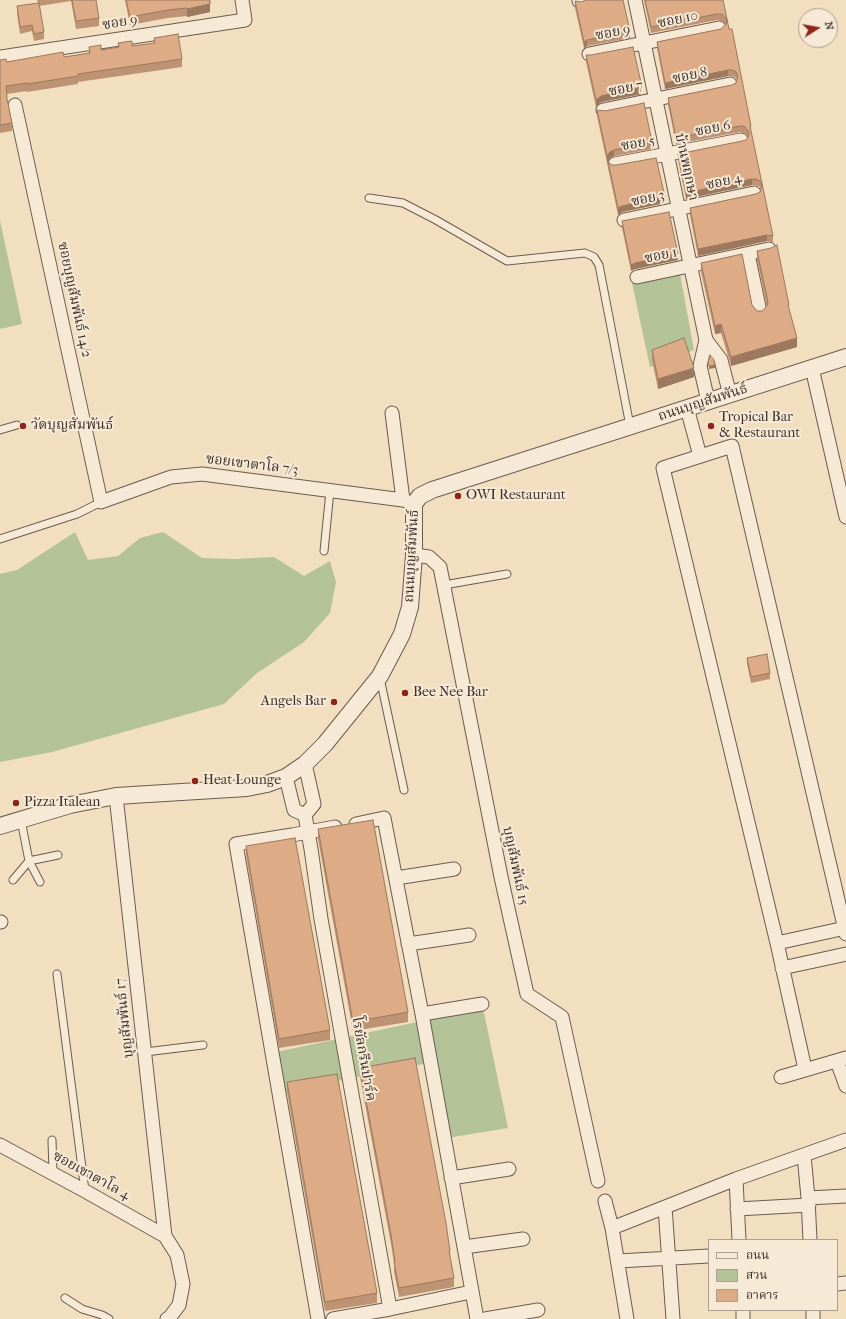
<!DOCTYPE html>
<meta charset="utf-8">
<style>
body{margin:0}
#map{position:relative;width:846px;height:1319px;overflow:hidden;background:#f1dfc0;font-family:"IM FELL French Canon","Noto Serif Thai",serif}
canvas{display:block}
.legend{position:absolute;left:708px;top:1239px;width:130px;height:72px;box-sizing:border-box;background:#f6ead6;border:1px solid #ac9f91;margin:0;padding:5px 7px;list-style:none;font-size:12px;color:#3d2f2a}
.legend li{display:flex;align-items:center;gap:8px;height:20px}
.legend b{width:20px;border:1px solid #ac9f91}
.north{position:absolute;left:798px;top:8px;width:40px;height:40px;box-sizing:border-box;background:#f6ead6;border:1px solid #ac9f91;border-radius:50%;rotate:79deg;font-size:11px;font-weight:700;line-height:16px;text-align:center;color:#3d2f2a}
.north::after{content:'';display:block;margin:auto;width:14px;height:18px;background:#8f2418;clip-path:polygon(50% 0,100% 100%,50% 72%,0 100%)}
</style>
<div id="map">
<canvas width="846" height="1319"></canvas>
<ul class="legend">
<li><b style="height:5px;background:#f6ead6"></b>ถนน</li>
<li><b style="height:11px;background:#b3c397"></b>สวน</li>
<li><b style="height:11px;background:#ddab86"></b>อาคาร</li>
</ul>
<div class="north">N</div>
</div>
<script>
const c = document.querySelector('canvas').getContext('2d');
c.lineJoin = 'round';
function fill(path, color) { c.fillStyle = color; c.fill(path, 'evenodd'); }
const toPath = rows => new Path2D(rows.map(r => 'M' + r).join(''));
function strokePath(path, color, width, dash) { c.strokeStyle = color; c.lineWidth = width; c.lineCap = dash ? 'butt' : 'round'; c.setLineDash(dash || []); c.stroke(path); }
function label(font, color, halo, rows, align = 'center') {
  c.font = font + ' "IM FELL French Canon","Noto Serif Thai",serif'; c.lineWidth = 4; c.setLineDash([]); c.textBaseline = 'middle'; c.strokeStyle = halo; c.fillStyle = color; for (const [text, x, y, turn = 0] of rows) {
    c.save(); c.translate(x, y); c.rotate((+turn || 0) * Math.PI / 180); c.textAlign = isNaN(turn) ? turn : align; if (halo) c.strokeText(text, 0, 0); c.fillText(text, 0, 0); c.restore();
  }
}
fill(toPath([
 [0,220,22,324,0,329],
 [680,274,694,350,650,367,632,283],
 [75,532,88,560,118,556,140,538,163,532,202,558,235,559,274,557,304,576,330,561,336,582,330,613,304,642,257,673,224,704,52,752,0,762,0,574,17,570],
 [483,1008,508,1128,447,1138,433,1062,283,1092,276,1052]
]), '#b3c397');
const service = toPath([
 [369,198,403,203,436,220,507,261,585,253,594,257,599,265,630,426],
 [0,430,17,425],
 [0,539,77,514,101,502],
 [324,551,330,491],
 [444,585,507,574],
 [380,678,404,790],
 [21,820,29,861,40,882],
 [13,880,29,861,58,855],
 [57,974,85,1191],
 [145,1052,203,1045],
 [52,1140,53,1173],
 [65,1298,82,1309,102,1315,109,1319]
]);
const minor = toPath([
 [635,0,706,340,721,360,730,395],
 [579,1,582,0],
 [589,54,719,28],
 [0,57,245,20,242,0],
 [15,105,101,502,171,477,202,474,403,500,414,504],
 [603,110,730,84],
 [615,164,741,140],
 [624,220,754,193],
 [748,254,760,312],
 [637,277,769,249],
 [706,340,700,366,708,401],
 [812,368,846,517],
 [687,408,700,456],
 [392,413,403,500],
 [414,555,429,557,440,567,501,877,527,994,562,1017,598,1181],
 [286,777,294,810,305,815],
 [116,796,165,1236,177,1255,183,1284,179,1305,170,1317,167,1319],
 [305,815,311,849,321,919,390,1309],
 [305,815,314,804,305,764],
 [356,824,384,818,422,1014,477,1319],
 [396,878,454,869],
 [0,922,1,922],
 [777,943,845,928],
 [408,944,469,935],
 [782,968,846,954],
 [422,1014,482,1004],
 [837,1061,846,1086],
 [805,1069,777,943,663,468,732,446,846,934],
 [781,1077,846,1058],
 [0,1145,85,1191,165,1236],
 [804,1155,808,1198,810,1240],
 [451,1178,509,1169],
 [736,1179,739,1240],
 [808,1198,846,1196],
 [605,1201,612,1228,627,1319],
 [665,1207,673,1319],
 [737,1209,809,1205],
 [612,1228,736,1179,846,1140],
 [464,1247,523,1239],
 [618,1261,709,1256],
 [837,1284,846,1283],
 [743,1310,743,1319],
 [813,1310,813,1319],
 [318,1319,236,844,292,835,335,827],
 [333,1319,390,1309,471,1292],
 [485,1319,538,1310]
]);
const tertiary = toPath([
 [0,826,70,805,116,796,247,788,267,784,286,777,305,764,325,744,380,676,402,634,410,607,414,555,414,504,420,496,432,490,846,357]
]);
strokePath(service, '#6a5b50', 9);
strokePath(minor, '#6a5b50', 15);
strokePath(tertiary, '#6a5b50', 18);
strokePath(service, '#f6ead6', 7);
strokePath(minor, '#f6ead6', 13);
strokePath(tertiary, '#f6ead6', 16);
fill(toPath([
 [37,0,96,0,99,18,99,26,76,29,71,1,39,6,44,32,44,39,34,41,32,31,20,34,17,13,17,6,38,3],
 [125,0,210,0,210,12,187,17,187,16,168,18,130,25],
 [644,0,723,0,729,29,751,126,751,131,773,236,773,242,767,241,698,256,690,215,690,208,756,194,760,192,761,189,760,187,756,185,752,185,686,199,678,160,678,154,742,141,746,140,748,137,744,133,740,132,676,144,668,105,668,98,732,85,736,83,737,80,736,78,732,76,728,76,665,89,657,48,657,42,721,29,726,25,725,23,722,21,717,20,651,33],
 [575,1,581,2,630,31,630,38,587,46,584,48,575,8],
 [154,38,182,59,182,67,78,82,78,84,27,92,27,91,7,94,7,99,12,123,12,131,0,133,0,60,7,62,64,57,89,53,89,47,101,50,118,47,118,43,132,46,154,43],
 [586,55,642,94,601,102,596,107,586,62],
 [597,110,605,111,652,142,652,149,614,156,610,158,607,163,597,116],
 [608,162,665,203,622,212,618,215,608,168],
 [622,221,678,260,635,269,631,271,622,228],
 [757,251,789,311,797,347,731,366,721,333,715,334,701,272,701,263,752,305,757,311,762,311,767,307,757,260],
 [652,350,694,377,658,389,652,360],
 [747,658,770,673,770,679,751,683,747,664],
 [318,829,408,1012,408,1022,353,1031,318,839],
 [246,846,330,1030,330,1040,279,1048,246,855],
 [360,1068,450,1251,450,1258,454,1278,454,1287,399,1297,394,1272,394,1263,391,1244,360,1077],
 [287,1082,377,1293,377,1303,325,1311,287,1092]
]), '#be9373');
fill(toPath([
 [210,4,210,12,187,17,187,9],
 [587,40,587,46,584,48,584,42],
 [728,70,728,76,665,89,665,83],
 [642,87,642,94,601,102,596,107,596,100,601,96],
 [614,150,614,156,610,158,607,163,607,156,610,152],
 [752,179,752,185,686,199,686,193],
 [665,197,665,203,622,212,618,215,618,208,622,206],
 [767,235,767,241,698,256,698,249],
 [678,254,678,260,635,269,631,271,631,265,635,263],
 [721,324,721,333,715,334,715,326],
 [797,338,797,347,731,366,731,357],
 [715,365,715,368,709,369,709,366],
 [694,368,694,377,658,389,658,379]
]), '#9b785e');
const building = toPath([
 [72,0,96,0,99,18,76,21,72,0],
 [126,0,210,0,210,4,187,9,187,8,168,10,130,17,126,0],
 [586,0,623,0,630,31,587,40,584,42,575,1,581,2,586,0],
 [645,0,723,0,729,29,732,29,751,126,750,126,773,236,767,235,698,249,690,208,756,194,760,192,762,185,760,181,756,179,752,179,686,193,678,154,742,141,746,140,748,137,749,132,744,126,740,126,676,138,668,98,732,85,736,83,738,76,736,72,732,70,728,70,665,83,657,42,721,29,726,24,727,20,725,17,722,14,717,14,651,27,645,0],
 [39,3,44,32,34,34,32,25,20,27,17,6,39,3],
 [178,34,182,59,78,74,78,76,27,84,27,83,6,86,7,99,12,123,0,125,0,60,6,59,7,62,63,52,64,57,90,53,89,47,101,45,101,50,119,47,118,43,132,41,132,46,155,43,154,38,178,34],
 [633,47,642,87,601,96,596,100,586,55,591,55,633,47],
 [644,103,652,142,614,150,610,152,607,156,597,110,605,111,644,103],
 [656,158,665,197,622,206,618,208,608,162,612,165,616,165,656,158],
 [669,212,678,254,635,263,631,265,622,221,669,212],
 [777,245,789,305,788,305,797,338,731,357,721,324,715,326,701,263,742,254,752,305,757,311,762,311,767,306,768,302,757,251,771,248,777,245],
 [684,338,694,368,658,379,652,350,684,338],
 [710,355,714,360,715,365,709,366,708,363,710,355],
 [767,654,770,673,751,677,747,658,767,654],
 [373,820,408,1012,353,1022,318,829,373,820],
 [295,838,330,1030,279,1039,246,846,295,838],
 [415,1058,446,1223,450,1251,449,1251,454,1278,399,1288,394,1262,395,1262,391,1235,360,1068,415,1058],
 [337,1074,377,1293,325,1302,287,1082,337,1074]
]);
fill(building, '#ddab86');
strokePath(building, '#9b785e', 1);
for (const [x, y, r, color] of [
 [23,426,4,"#8f2418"],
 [711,426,4,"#8f2418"],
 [458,496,4,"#8f2418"],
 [405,693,4,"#8f2418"],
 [334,702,4,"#8f2418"],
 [195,781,4,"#8f2418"],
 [16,803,4,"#8f2418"]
]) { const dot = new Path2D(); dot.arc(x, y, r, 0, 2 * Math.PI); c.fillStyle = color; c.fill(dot); strokePath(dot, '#f6ead6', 1.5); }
label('14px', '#3d2f2a', '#f6ead6', [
 ["ซอย 10",678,20,-12],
 ["ซอย 9",120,23,-9],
 ["ซอย 9",613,33,-11],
 ["ซอย 8",690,76,-12],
 ["ซอย 7",626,89,-11],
 ["ซอย 6",713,129,-11],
 ["ซอย 5",638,144,-10],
 ["บ้านพฤกษา",686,167,78],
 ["ซอย 4",724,182,-12],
 ["ซอย 3",648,199,-12],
 ["ซอย 1",661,256,-12],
 ["ซอยบุญสัมพันธ์ 14/2",74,300,78],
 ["ถนนบุญสัมพันธ์",703,403,-18],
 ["ซอยเขาตาโล 7/3",252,465,7],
 ["ถนนบุญสัมพันธ์",412,556,-87],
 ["บุญสัมพันธ์ 15",515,866,78],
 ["บุญสัมพันธ์ 17",125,1018,-96],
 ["โรยัลกรีนปาร์ค",363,1059,80],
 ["ซอยเขาตาโล 4",91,1176,29]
]);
label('14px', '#3d2f2a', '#f6ead6', [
 ["Tropical Bar",719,418],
 ["& Restaurant",719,434],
 ["วัดบุญสัมพันธ์",31,426],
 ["OWI Restaurant",466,496],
 ["Bee Nee Bar",413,693],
 ["Angels Bar",326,702,"right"],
 ["Heat Lounge",203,781],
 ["Pizza Italean",24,803]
], 'left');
</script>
